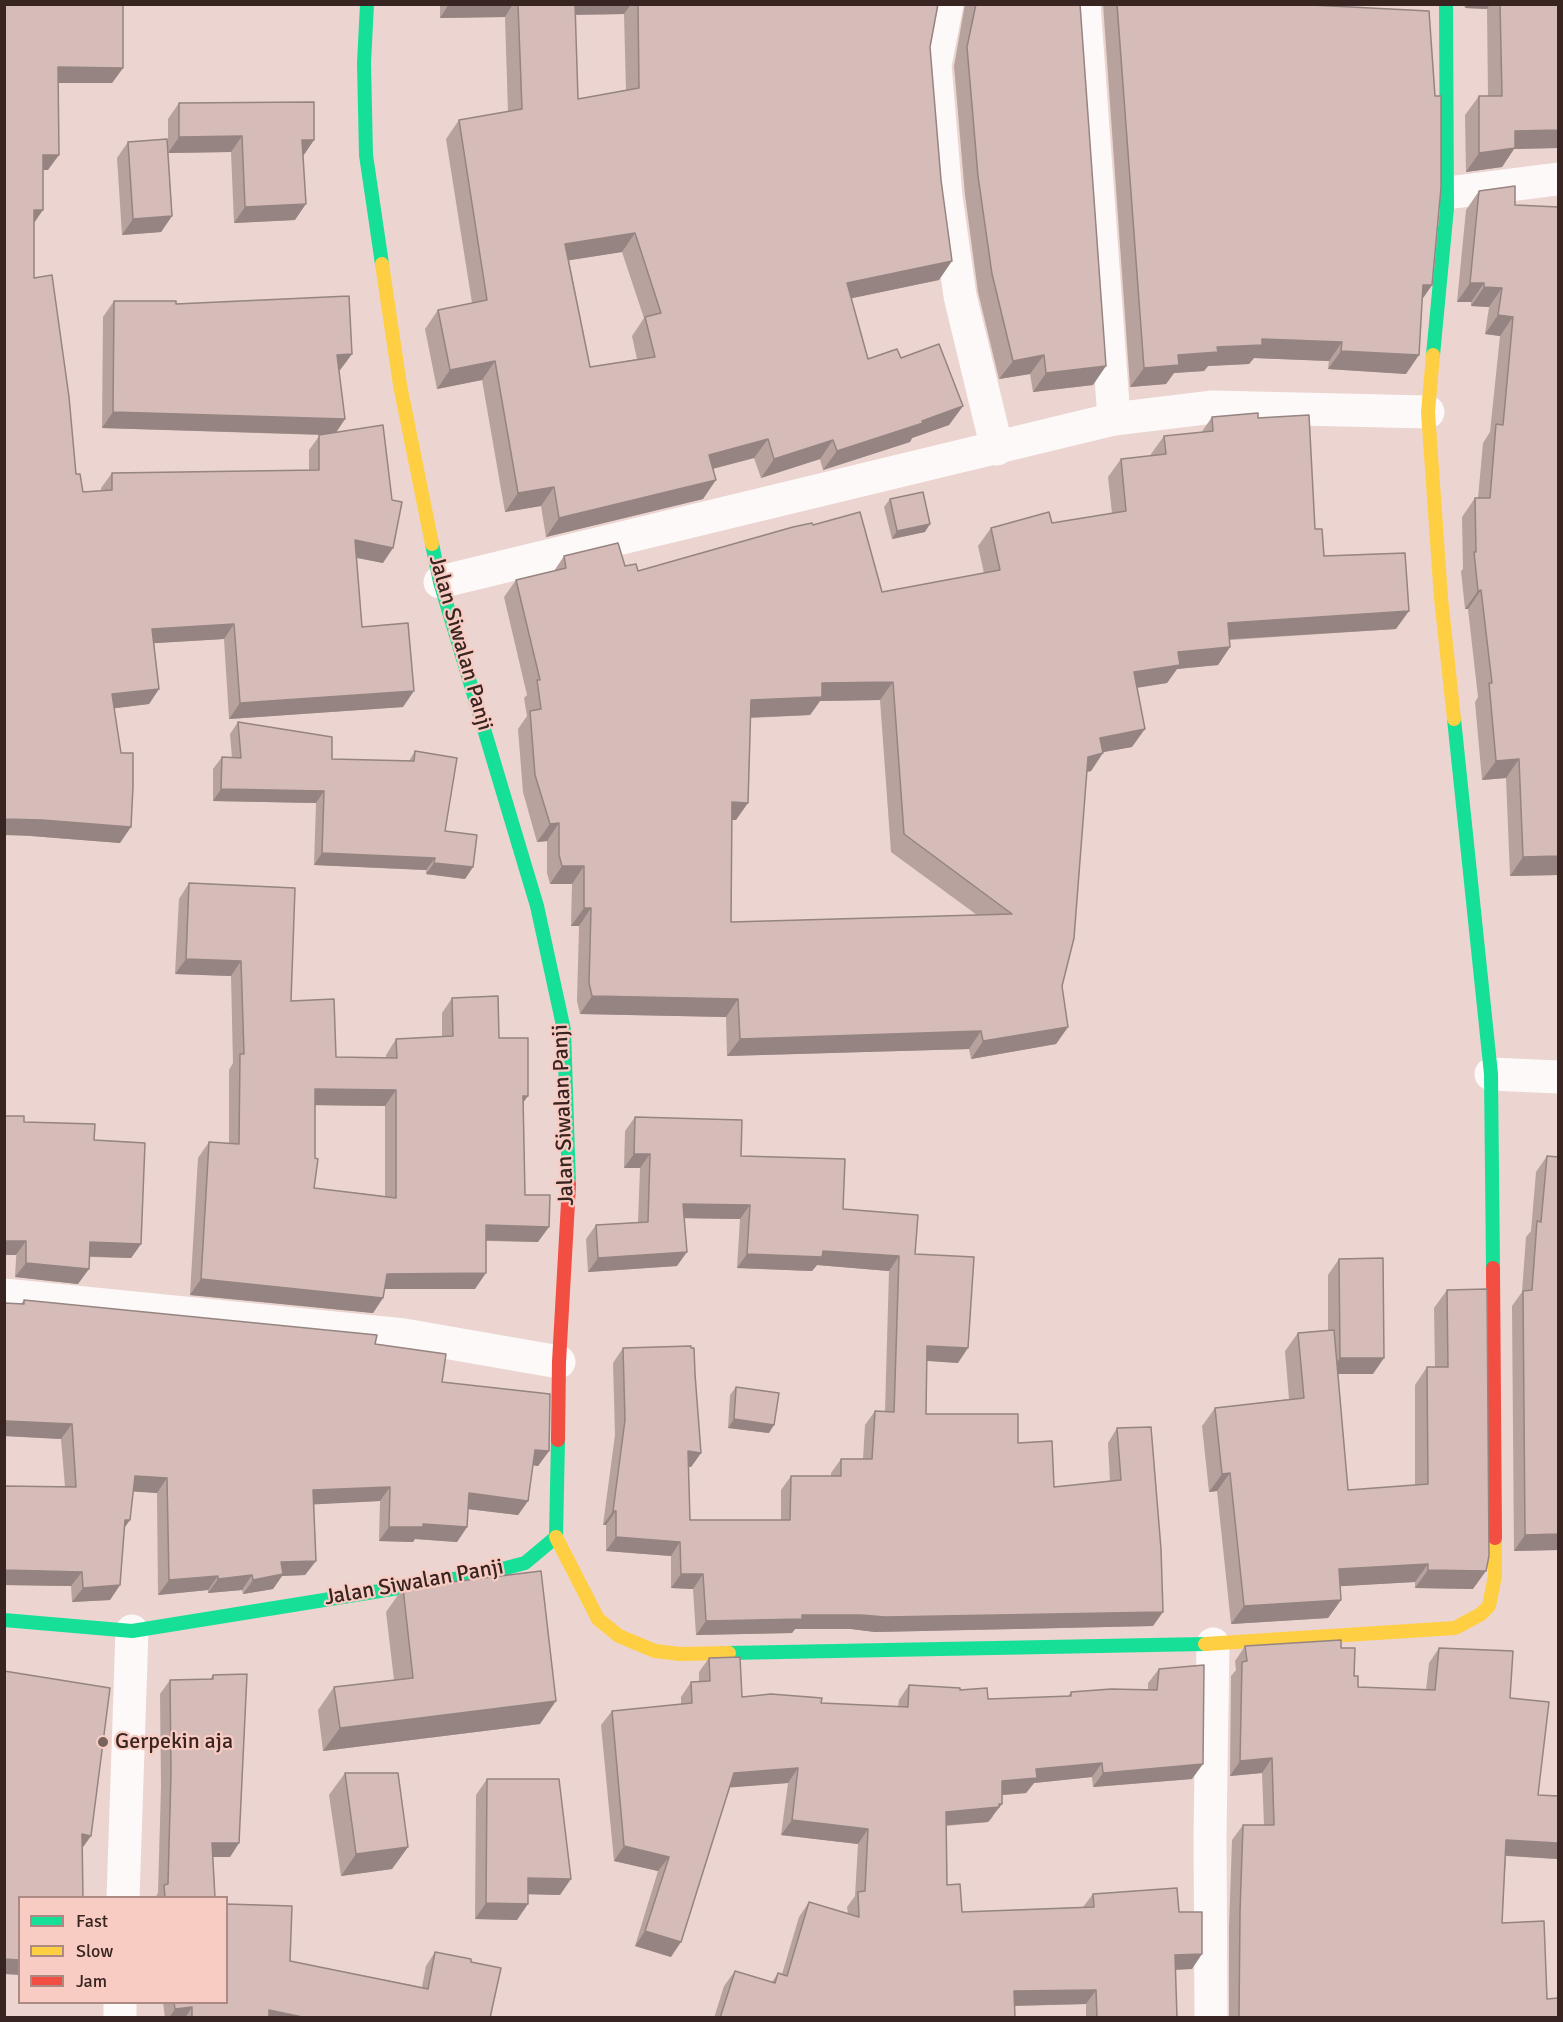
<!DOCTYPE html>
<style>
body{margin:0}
#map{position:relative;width:1563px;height:2022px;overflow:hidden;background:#ecd4d0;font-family:Signika,sans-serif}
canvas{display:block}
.frame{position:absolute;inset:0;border:6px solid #382420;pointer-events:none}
.legend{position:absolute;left:18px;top:1896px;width:210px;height:108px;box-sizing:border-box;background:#f9ccc3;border:2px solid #ac8982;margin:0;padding:8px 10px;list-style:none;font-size:18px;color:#382420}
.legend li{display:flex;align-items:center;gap:12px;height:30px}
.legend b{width:30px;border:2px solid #ac8982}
</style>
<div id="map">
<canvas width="1563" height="2022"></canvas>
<div class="frame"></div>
<ul class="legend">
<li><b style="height:8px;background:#16e098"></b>Fast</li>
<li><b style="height:8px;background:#ffcf43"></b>Slow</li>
<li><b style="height:8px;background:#f24e42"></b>Jam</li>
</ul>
</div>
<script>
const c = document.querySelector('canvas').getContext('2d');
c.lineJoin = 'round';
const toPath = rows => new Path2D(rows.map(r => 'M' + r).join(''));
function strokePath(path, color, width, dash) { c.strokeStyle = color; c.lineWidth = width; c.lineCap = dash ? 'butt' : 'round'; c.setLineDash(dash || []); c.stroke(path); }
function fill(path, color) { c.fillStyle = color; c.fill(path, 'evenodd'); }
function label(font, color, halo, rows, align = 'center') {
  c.font = font + ' Signika,sans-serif'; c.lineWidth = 4.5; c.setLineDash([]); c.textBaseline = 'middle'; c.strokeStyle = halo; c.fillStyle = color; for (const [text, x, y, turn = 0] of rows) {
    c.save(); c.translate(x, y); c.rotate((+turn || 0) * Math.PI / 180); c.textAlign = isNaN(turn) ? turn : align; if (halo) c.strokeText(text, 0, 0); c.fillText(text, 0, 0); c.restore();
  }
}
strokePath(toPath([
 [947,4,935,65,946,197,960,296,997,449],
 [1084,4,1114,419],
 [1447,193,1558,179],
 [440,582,1114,419,1213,407,1428,412],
 [1491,1074,1558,1077],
 [4,1295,404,1335,559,1362],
 [123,1898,132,1631],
 [120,2018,120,2002],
 [1211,2018,1210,1835,1213,1644]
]), '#fcf9f8', 33);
strokePath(toPath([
 [367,4,364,63,366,155,382,264],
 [1433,355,1447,208,1446,4],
 [432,544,440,582,537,906,564,1030,569,1185],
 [1454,719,1491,1074,1493,1268],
 [4,1620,132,1631,479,1575,525,1563,556,1537,558,1440],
 [729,1653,1205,1644]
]), '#16e098', 14);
strokePath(toPath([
 [382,264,400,385,432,544],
 [1433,355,1428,412,1441,598,1454,719],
 [556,1537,598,1619,619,1636,655,1651,680,1654,729,1653],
 [1205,1644,1455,1628,1481,1614,1489,1606,1495,1576,1495,1538]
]), '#ffcf43', 14);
strokePath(toPath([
 [1493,1268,1495,1538],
 [558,1440,559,1362,569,1185]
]), '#f24e42', 14);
fill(toPath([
 [4,4,123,68,112,83,58,83,48,170,43,170,34,224,34,278,76,474,83,492,101,491,101,488,112,473,309,470,309,450,320,435,102,428,103,317,114,301,176,304,352,354,340,370,339,370,345,419,336,433,383,563,356,558,362,627,403,707,229,719,224,639,154,643,159,689,149,704,114,708,120,843,31,836],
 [440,4,938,4,930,47,939,280,851,298,868,359,901,358,963,406,949,425,912,438,910,442,823,470,820,459,761,478,754,458,713,469,703,499,546,537,541,506,505,512,482,380,437,389,425,329,438,310,472,303,446,139,459,120,508,112,505,17,440,18],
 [624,14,626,90,578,99,575,15],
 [622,252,644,318,632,336,637,359,590,367,569,260],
 [965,4,1080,4,1093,385,1033,392,1030,374,999,379,978,292,965,195,954,66],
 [1103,4,1292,4,1432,285,1422,299,1406,374,1328,369,1329,361,1254,358,1249,364,1208,366,1204,371,1174,373,1166,384,1130,387],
 [1464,4,1558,4,1558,148,1514,149,1502,167,1466,172,1465,115,1479,96,1488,96,1487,9,1465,8],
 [179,103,314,140,303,156,295,220,234,223,231,152,168,153,172,216,161,232,122,235,117,158,128,142,168,141,168,119],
 [1479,191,1515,205,1558,875,1510,876,1506,778,1482,780,1475,702,1478,697,1468,609,1465,609,1461,571,1463,569,1462,517,1475,498,1478,498,1483,443,1490,432,1500,336,1485,334,1489,307,1471,306,1471,302,1457,302,1466,210],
 [1212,417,1258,418,1315,529,1324,556,1396,629,1230,640,1230,647,1218,665,1177,669,1167,683,1137,688,1132,747,1103,752,1091,771,1087,772,1062,986,1068,1027,1056,1044,971,1059,969,1049,727,1056,726,1017,580,1014,577,1001,579,926,571,926,572,884,550,884,547,873,547,841,537,842,523,792,518,729,527,716,524,698,527,695,504,597,516,580,554,571,564,556,625,566,638,571,813,525,882,592,984,573,978,546,991,528,1052,523,1112,513,1108,477,1121,459,1151,456,1151,454,1164,436,1201,433],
 [880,700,891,852,977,915,731,922,732,820,736,820,751,718,810,715,820,701],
 [890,499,925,532,892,539,884,507],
 [238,722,332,759,409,761,415,751,445,831,473,867,465,879,426,874,426,870,314,865,316,803,213,801,213,769,222,757,232,758,230,734],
 [189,883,291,1001,336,1057,386,1058,386,1055,396,1039,442,1037,442,1013,452,998,499,1038,523,1103,525,1195,538,1242,486,1241,475,1289,385,1289,383,1298,373,1313,190,1295,198,1158,209,1142,229,1144,229,1070,233,1063,231,976,175,974,179,899],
 [315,1105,385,1106,385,1196,314,1188],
 [635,1117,741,1156,843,1209,915,1254,958,1363,927,1361,926,1414,1018,1443,1054,1487,1110,1481,1108,1443,1117,1428,1153,1626,875,1632,851,1629,795,1629,792,1633,696,1635,693,1589,671,1588,671,1556,606,1551,606,1525,603,1525,615,1435,613,1363,623,1348,695,1374,701,1453,691,1467,688,1466,690,1520,781,1520,781,1490,791,1476,831,1476,831,1473,841,1459,863,1459,865,1425,875,1411,885,1411,889,1271,817,1265,812,1271,737,1268,740,1219,684,1218,677,1266,588,1272,586,1239,596,1225,638,1222,640,1168,624,1168,625,1131],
 [24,1122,94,1140,141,1244,131,1258,89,1257,78,1284,15,1277],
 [1547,1156,1558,1157,1558,1550,1514,1551,1512,1306,1522,1292,1526,1237,1531,1231,1536,1172],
 [1339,1259,1373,1374,1338,1374,1348,1490,1415,1485,1415,1385,1427,1367,1435,1367,1434,1308,1447,1290,1473,1589,1415,1588,1415,1582,1340,1586,1341,1600,1328,1618,1231,1624,1217,1491,1209,1492,1202,1426,1215,1408,1289,1399,1285,1351,1298,1333,1328,1330,1328,1275],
 [24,1300,375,1344,442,1382,549,1451,538,1466,533,1465,528,1501,518,1515,468,1509,467,1527,457,1542,415,1539,413,1542,379,1541,380,1501,314,1504,316,1561,305,1575,282,1576,273,1589,243,1594,242,1590,208,1593,208,1590,158,1595,157,1493,133,1491,124,1528,120,1585,110,1600,72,1602,71,1586,4,1585,4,1486,65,1487,61,1439,5,1436,4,1303,21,1304],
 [736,1387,769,1433,728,1428,730,1395],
 [403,1588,540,1724,323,1751,318,1710,334,1687,394,1680,386,1612],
 [1245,1646,1341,1648,1354,1676,1358,1687,1426,1690,1429,1663,1439,1648,1510,1698,1538,1795,1558,1796,1558,1859,1506,1856,1502,1923,1558,2018,1229,2018,1229,1927,1232,1840,1243,1825,1264,1825,1262,1773,1230,1776,1231,1676,1236,1670,1235,1661],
 [709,1658,742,1697,821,1703,898,1707,899,1700,909,1685,960,1690,988,1699,1068,1696,1071,1692,1148,1690,1148,1683,1159,1669,1192,1779,1093,1787,1092,1777,1034,1783,1026,1793,1002,1795,992,1818,988,1822,946,1826,947,1885,962,1912,1083,1907,1093,1894,1179,1912,1192,1969,1175,1970,1177,2018,1086,2018,1086,2004,1015,2006,1015,2018,714,2018,724,1986,735,1971,772,1982,778,1973,782,1974,799,1917,809,1902,848,1913,847,1907,855,1896,858,1844,781,1835,788,1783,730,1787,671,1957,635,1946,658,1871,614,1861,601,1725,612,1711,681,1704,681,1697,691,1682,699,1681,699,1672],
 [213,1675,239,1843,230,1857,213,1857,215,1898,155,1898,158,1893,161,1786,160,1694,170,1680,210,1679],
 [345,1773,408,1847,392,1869,341,1876,329,1795],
 [487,1779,560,1895,528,1894,517,1920,475,1919,476,1795],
 [435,1952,471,1962,490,2018,165,2018,163,2002,226,2002,290,1961,422,1987,426,1966]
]), '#b7a29e');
fill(toPath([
 [449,4,513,4,505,17,440,18],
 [569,4,631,4,624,14,561,15],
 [1467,4,1490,4,1487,9,1465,8],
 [58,67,123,68,112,83,47,83],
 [1558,130,1558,148,1514,149,1502,167,1466,172,1479,153,1515,131],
 [242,136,231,152,168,153,179,137],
 [302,140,314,140,303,156],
 [43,155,59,155,48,170,33,170],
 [306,204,295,220,234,223,245,207],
 [34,210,43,210,32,226],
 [172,216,161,232,122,235,133,219],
 [635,233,622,252,552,263,565,244],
 [952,261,939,280,834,302,847,283],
 [1470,283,1484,283,1471,302,1457,302],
 [1423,285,1432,285,1419,304],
 [1484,287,1502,288,1489,307,1471,306],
 [1498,315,1513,317,1500,336,1485,334],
 [1262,339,1342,342,1329,361,1254,358,1249,364,1208,366,1204,371,1174,373,1166,384,1130,387,1144,368,1178,355],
 [1341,351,1419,355,1406,374,1328,369],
 [352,354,340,370,326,371,337,355],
 [1044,355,1030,374,999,379,1013,361],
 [495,361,482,380,437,389,450,370],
 [1106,366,1093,385,1033,392,1046,373],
 [963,406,949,425,912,438,910,442,823,470,837,451],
 [113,412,345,419,334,435,102,428],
 [768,439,754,458,696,473,709,455],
 [833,440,820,459,761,478,774,459],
 [716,480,703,499,546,537,559,518],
 [554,487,541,506,505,512,518,493],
 [930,524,925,532,892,539,897,531],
 [355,540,393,548,383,563,344,555],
 [1481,590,1468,609,1465,609,1478,591],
 [1409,611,1396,629,1216,640,1228,623],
 [234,624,224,639,141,644,152,629],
 [1230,647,1218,665,1177,669,1167,683,1121,690,1134,672,1178,652],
 [893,682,880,700,820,701,810,715,739,718,751,700,822,683],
 [159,689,149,704,101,710,112,694],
 [414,691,403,707,229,719,240,703],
 [1145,729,1132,747,1087,755,1100,738],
 [1103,753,1091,771,1075,774,1088,757],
 [1519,759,1506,778,1482,780,1496,761],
 [221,789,324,791,316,803,213,801],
 [732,802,748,803,736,820,719,820],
 [4,819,42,820,131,827,120,843,31,836,4,835],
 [559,823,547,841,537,842,550,824],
 [322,853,435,858,426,870,314,865],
 [1558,856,1558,875,1510,876,1523,857],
 [434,863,473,867,465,879,426,874],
 [562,866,584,866,572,884,550,884],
 [584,908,591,908,579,926,571,926],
 [186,959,241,961,231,976,175,974],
 [592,996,738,999,726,1017,580,1014],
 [1068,1027,1056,1044,971,1059,983,1041],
 [981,1031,969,1049,727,1056,740,1039],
 [315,1089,396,1090,385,1106,305,1105],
 [523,1096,528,1096,517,1111],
 [634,1154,650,1154,640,1168,624,1168],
 [683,1204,750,1205,740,1219,673,1218],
 [486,1225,549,1227,538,1242,476,1240],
 [4,1241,26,1241,16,1255,4,1255],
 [90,1242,141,1244,131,1258,80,1256],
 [823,1251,899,1256,889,1271,817,1265,812,1271,737,1268,747,1254],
 [687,1252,677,1266,588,1272,598,1258],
 [26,1263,89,1269,78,1284,15,1277],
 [486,1273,475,1289,377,1289,387,1274],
 [201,1279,383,1298,373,1313,190,1295],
 [927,1346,968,1348,958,1363,917,1360],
 [1340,1358,1384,1358,1373,1374,1329,1374],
 [734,1419,774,1425,769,1433,728,1428],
 [6,1421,72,1424,61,1439,4,1436],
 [535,1450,549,1451,538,1466,525,1464],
 [688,1451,701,1453,691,1467,678,1465],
 [1230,1473,1217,1491,1209,1492,1222,1474],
 [135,1476,167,1478,157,1493,125,1491],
 [390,1487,380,1501,303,1505,313,1490],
 [469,1493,528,1501,518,1515,459,1508],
 [613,1511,616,1511,606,1525,603,1525],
 [125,1520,130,1520,120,1534],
 [423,1524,467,1527,457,1542,415,1539,413,1542,379,1541,389,1527],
 [1558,1534,1558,1550,1514,1551,1525,1535],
 [616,1537,680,1542,671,1556,606,1551],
 [316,1561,305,1575,282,1576,273,1589,243,1594,253,1580,281,1562],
 [1428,1564,1415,1582,1327,1587,1339,1569],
 [4,1570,82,1572,71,1586,4,1585],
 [1428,1570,1486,1571,1473,1589,1415,1588],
 [681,1574,703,1574,693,1589,671,1588],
 [252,1575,242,1590,208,1593,218,1579],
 [218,1576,208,1590,158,1595,169,1580],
 [120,1585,110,1600,72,1602,83,1588],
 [1341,1600,1328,1618,1231,1624,1244,1606],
 [1163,1612,1153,1626,875,1632,851,1629,795,1629,792,1633,696,1635,706,1621,802,1615],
 [556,1701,540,1724,323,1751,340,1728],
 [1272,1758,1262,1773,1230,1776,1240,1761],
 [1102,1763,1092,1777,1034,1783,1026,1793,991,1796,1002,1781,1036,1769],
 [1203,1764,1192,1779,1093,1787,1103,1773],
 [798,1768,788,1783,724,1788,734,1773],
 [1002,1804,988,1822,935,1826,946,1812],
 [792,1820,868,1829,858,1844,781,1835],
 [82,1834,91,1836,81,1850],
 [1506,1840,1558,1843,1558,1859,1496,1855],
 [212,1843,239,1843,230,1857,202,1857],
 [624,1846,669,1857,658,1871,614,1861],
 [408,1847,392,1869,341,1876,356,1854],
 [528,1878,571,1879,560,1895,517,1894],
 [486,1903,528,1904,517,1920,475,1919],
 [645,1931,681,1942,671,1957,635,1946],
 [1202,1954,1192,1969,1164,1970,1175,1955],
 [4,1959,20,1960,20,1975,4,1974],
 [1096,1990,1086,2004,1004,2006,1014,1991],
 [192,2007,185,2018,169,2018,175,2009],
 [269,2010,307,2018,264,2018]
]), '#958481');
const building = toPath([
 [4,4,123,4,123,68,58,67,59,155,43,155,43,210,34,210,34,278,52,275,69,397,76,474,80,474,83,492,112,490,112,473,319,470,319,435,383,425,392,500,402,502,393,548,355,540,362,627,408,623,414,691,240,703,234,624,152,629,159,689,112,694,121,753,133,753,133,787,131,827,42,820,4,819,4,4],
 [518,4,575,4,578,99,639,88,638,4,938,4,930,47,941,180,952,261,847,283,868,359,897,349,901,358,939,344,963,406,922,421,923,423,837,451,833,440,774,459,768,439,709,455,716,480,559,518,554,487,518,493,495,361,450,370,438,310,487,300,459,120,522,109,518,4],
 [635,233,661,313,645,317,655,357,590,367,565,244,635,233],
 [976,4,1080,4,1106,366,1046,373,1044,355,1013,361,992,274,978,176,967,47,976,4],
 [1117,4,1292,4,1429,11,1435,96,1441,96,1441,188,1432,285,1423,285,1419,355,1341,351,1342,342,1262,339,1262,345,1217,347,1218,352,1178,355,1179,365,1144,368,1117,4],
 [1500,4,1558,4,1558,130,1515,131,1515,148,1479,153,1479,96,1502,96,1500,4],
 [314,102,314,140,302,140,306,204,245,207,242,136,179,137,179,103,314,102],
 [167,139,172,216,133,219,128,142,167,139],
 [1515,186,1515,205,1558,207,1558,856,1523,857,1519,759,1496,761,1489,683,1492,683,1481,590,1478,591,1474,552,1476,552,1475,498,1490,498,1496,424,1503,425,1513,317,1498,315,1502,288,1484,287,1484,283,1470,283,1479,191,1515,186],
 [349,296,352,354,337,355,345,419,113,412,114,301,176,301,176,304,349,296],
 [1258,413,1258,418,1309,415,1315,529,1322,529,1324,556,1405,553,1409,611,1228,623,1230,647,1178,652,1180,665,1134,672,1145,729,1100,738,1103,753,1088,757,1074,938,1062,986,1068,1027,983,1041,981,1031,740,1039,738,999,592,996,589,983,591,908,584,908,584,866,562,866,559,855,559,823,550,824,535,775,530,711,541,709,537,680,540,680,516,580,566,568,564,556,618,543,625,566,636,564,638,571,793,527,812,523,813,525,860,512,882,592,1000,570,991,528,1049,512,1052,523,1126,511,1121,459,1166,454,1164,436,1213,431,1212,417,1258,413],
 [893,682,904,834,1012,914,731,922,732,802,748,803,751,700,822,697,822,683,893,682],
 [923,492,930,524,897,531,890,499,923,492],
 [238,722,332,737,332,759,414,761,415,751,457,758,445,831,477,835,473,867,434,863,435,858,322,853,324,791,221,789,222,757,241,758,238,722],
 [189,883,295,888,291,1001,334,999,336,1057,397,1058,396,1039,453,1036,452,998,498,996,499,1038,528,1038,528,1096,523,1096,525,1195,550,1195,549,1227,486,1225,486,1273,387,1274,383,1298,201,1279,209,1142,239,1144,240,1054,244,1054,241,961,186,959,189,883],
 [315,1089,396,1090,396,1198,314,1188,318,1159,315,1158,315,1089],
 [4,1116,24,1116,24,1122,95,1124,94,1140,145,1143,141,1244,90,1242,89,1269,26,1263,26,1241,4,1241,4,1116],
 [635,1117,742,1120,741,1156,845,1159,843,1209,918,1215,915,1254,974,1257,968,1348,927,1346,926,1414,1018,1414,1018,1443,1052,1441,1054,1487,1121,1480,1117,1428,1151,1427,1161,1549,1163,1612,885,1617,861,1615,802,1615,802,1619,706,1621,703,1574,681,1574,680,1542,616,1537,616,1511,613,1511,625,1420,623,1348,691,1346,691,1348,694,1348,695,1374,701,1453,688,1451,690,1520,790,1520,791,1476,841,1476,841,1459,872,1459,875,1411,894,1412,899,1256,823,1251,822,1257,747,1254,750,1205,683,1204,687,1252,598,1258,596,1225,648,1222,650,1154,634,1154,635,1117],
 [1547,1156,1558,1157,1558,1534,1525,1535,1523,1291,1532,1290,1537,1221,1541,1222,1547,1156],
 [1383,1258,1384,1358,1340,1358,1339,1259,1383,1258],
 [1487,1289,1489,1556,1486,1571,1428,1570,1428,1564,1339,1569,1341,1600,1244,1606,1230,1473,1222,1474,1215,1408,1304,1398,1298,1333,1334,1330,1348,1490,1428,1484,1427,1367,1448,1367,1447,1290,1487,1289],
 [24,1300,377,1335,375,1344,446,1354,442,1382,550,1394,549,1451,535,1450,528,1501,469,1493,467,1527,423,1524,423,1527,389,1527,390,1487,313,1490,316,1561,281,1562,283,1574,253,1580,252,1575,218,1579,218,1576,169,1580,167,1478,135,1476,130,1520,125,1520,120,1585,83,1588,82,1572,4,1570,4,1486,76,1487,72,1424,6,1421,4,1474,4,1303,24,1304,24,1300],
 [736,1387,779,1393,774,1425,734,1419,736,1387],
 [541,1571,556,1701,340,1728,334,1687,413,1678,403,1588,541,1571],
 [1341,1640,1341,1648,1355,1648,1354,1676,1358,1676,1358,1687,1435,1690,1439,1648,1513,1651,1510,1698,1549,1702,1538,1795,1558,1796,1558,1843,1506,1840,1502,1923,1544,1921,1547,1999,1558,1998,1558,2018,1239,2018,1240,1912,1243,1825,1274,1825,1272,1758,1240,1761,1242,1662,1247,1661,1245,1646,1341,1640],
 [740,1657,742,1697,771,1694,822,1698,821,1703,908,1707,909,1685,960,1688,960,1690,987,1688,988,1699,1071,1696,1071,1692,1111,1689,1157,1690,1159,1669,1204,1665,1203,1764,1103,1773,1102,1763,1036,1769,1037,1778,1002,1781,1002,1804,999,1804,999,1807,946,1812,947,1885,960,1884,962,1912,1094,1907,1093,1894,1177,1888,1179,1912,1202,1912,1202,1954,1175,1955,1177,2018,1097,2018,1096,1990,1014,1991,1015,2018,720,2018,735,1971,775,1983,778,1973,787,1976,809,1902,859,1917,858,1892,865,1891,868,1829,792,1820,798,1768,734,1773,681,1942,645,1931,669,1857,624,1846,612,1711,692,1703,691,1682,710,1681,709,1658,740,1657],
 [4,1671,110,1688,91,1836,82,1834,83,1898,20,1898,20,1960,4,1959,4,1671],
 [247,1674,239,1843,212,1843,215,1898,165,1898,164,1885,168,1884,171,1772,170,1680,213,1679,213,1675,247,1674],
 [345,1773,398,1773,408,1847,356,1854,345,1773],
 [487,1779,559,1779,571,1879,528,1878,528,1904,486,1903,487,1779],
 [226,1904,292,1906,290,1961,428,1989,435,1952,471,1959,471,1962,501,1968,490,2018,307,2018,269,2010,269,2018,192,2018,192,2007,175,2009,174,2002,226,2002,226,1904]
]);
fill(building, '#d5bcb8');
strokePath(building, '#958481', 1.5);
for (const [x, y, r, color] of [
 [103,1742,6,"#77625e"]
]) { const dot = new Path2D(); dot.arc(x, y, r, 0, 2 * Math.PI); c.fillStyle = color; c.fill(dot); strokePath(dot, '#f9ccc3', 2); }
label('22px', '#382420', '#f9ccc3', [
 ["Jalan Siwalan Panji",460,643,74],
 ["Jalan Siwalan Panji",564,1115,-92],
 ["Jalan Siwalan Panji",414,1583,-10]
]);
label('22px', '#382420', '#f9ccc3', [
 ["Gerpekin aja",115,1742]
], 'left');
</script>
